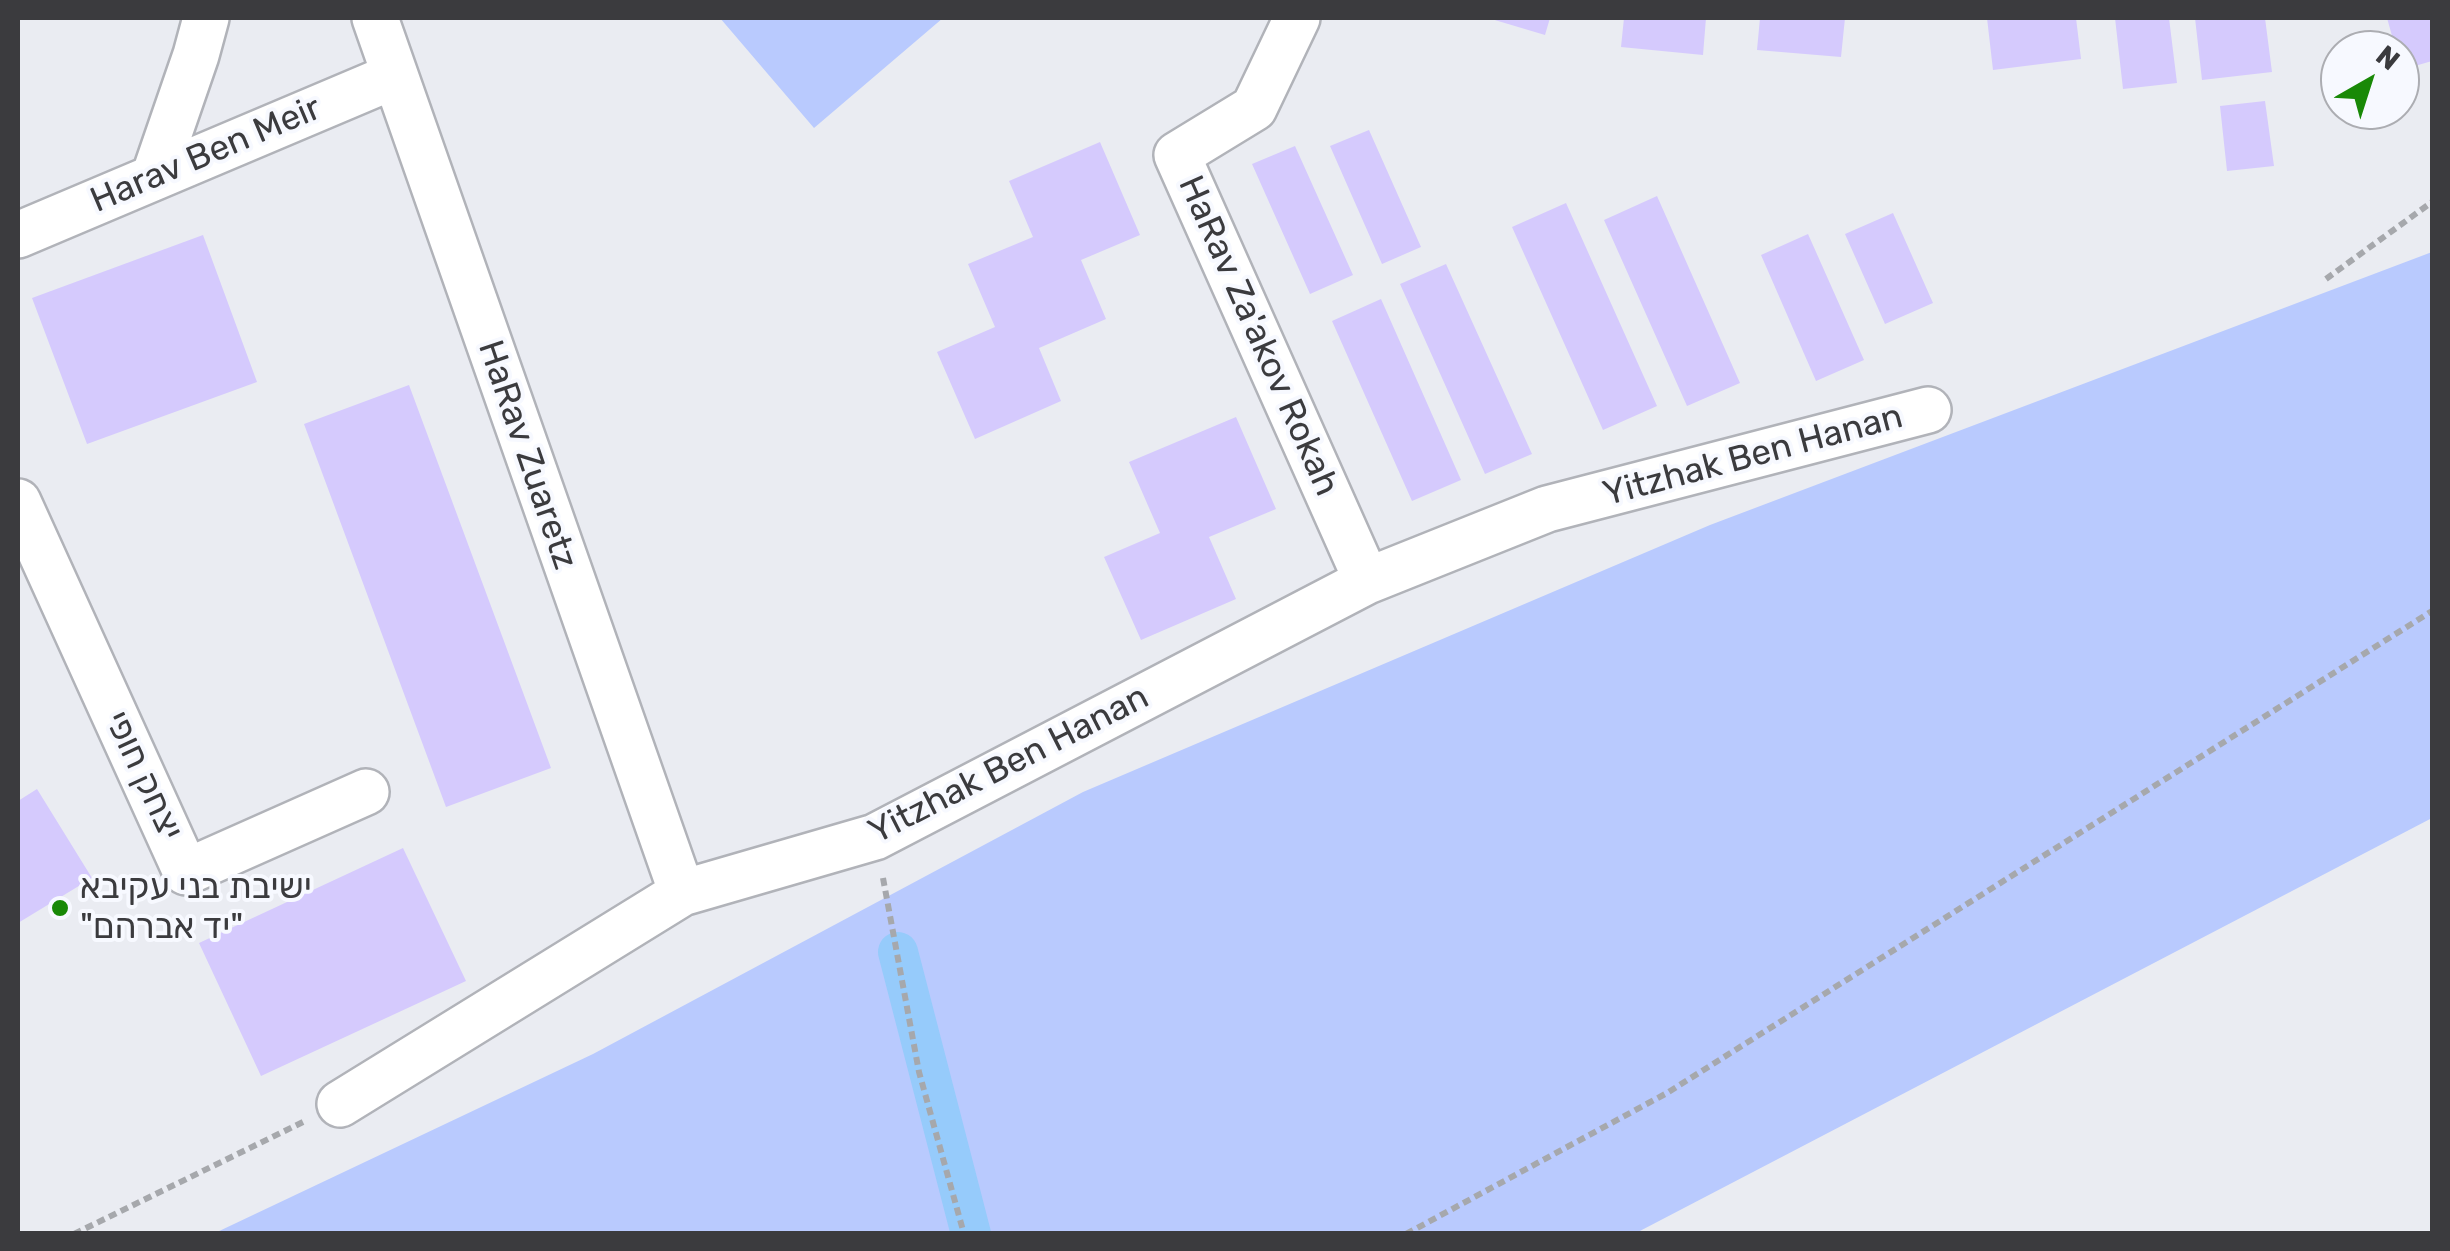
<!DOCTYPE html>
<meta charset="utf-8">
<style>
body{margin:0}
#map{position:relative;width:2450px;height:1251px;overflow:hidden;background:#eaecf2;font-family:Rubik,sans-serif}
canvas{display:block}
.frame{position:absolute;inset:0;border:20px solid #3b3b3e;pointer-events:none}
.north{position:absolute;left:2320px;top:30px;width:100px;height:100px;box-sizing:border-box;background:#f7f9ff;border:2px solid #acadb2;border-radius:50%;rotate:39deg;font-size:28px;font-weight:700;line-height:40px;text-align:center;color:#3b3b3e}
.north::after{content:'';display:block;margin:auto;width:35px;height:45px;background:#198907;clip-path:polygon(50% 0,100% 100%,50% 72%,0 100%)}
</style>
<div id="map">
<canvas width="2450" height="1251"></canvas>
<div class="frame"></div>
<div class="north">N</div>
</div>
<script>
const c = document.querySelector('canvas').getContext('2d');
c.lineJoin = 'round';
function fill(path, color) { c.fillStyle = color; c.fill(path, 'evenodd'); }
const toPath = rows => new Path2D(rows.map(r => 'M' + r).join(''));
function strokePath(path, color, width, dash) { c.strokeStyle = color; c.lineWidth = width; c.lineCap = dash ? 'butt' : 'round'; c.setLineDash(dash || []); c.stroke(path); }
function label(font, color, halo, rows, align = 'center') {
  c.font = font + ' Rubik,Heebo,sans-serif'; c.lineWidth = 8; c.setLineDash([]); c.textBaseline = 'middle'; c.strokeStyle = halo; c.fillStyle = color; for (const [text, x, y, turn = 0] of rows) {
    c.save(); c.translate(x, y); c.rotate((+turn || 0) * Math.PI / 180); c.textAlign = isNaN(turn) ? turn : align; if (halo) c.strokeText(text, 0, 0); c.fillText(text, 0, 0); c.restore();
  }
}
fill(toPath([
 [720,18,943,18,814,128],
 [2432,252,2432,818,1636,1233,215,1233,593,1054,1083,792,1710,525]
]), '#b9cafe');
strokePath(toPath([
 [898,952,971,1234]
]), '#96cbfb', 40);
fill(toPath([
 [1488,18,1550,18,1545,35],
 [1624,18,1706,18,1703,55,1621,47],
 [1760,18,1845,18,1841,57,1757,50],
 [1987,18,2076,18,2081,59,1993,70],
 [2115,18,2169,18,2177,83,2123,89],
 [2195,18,2265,18,2272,72,2202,80],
 [2387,18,2432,18,2432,61,2401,70,2400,50,2396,50],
 [2265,101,2274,166,2227,171,2220,106],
 [1369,130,1421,247,1382,264,1330,146],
 [1100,142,1140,235,1081,260,1106,319,1039,348,1061,401,975,439,937,352,995,327,968,264,1033,237,1009,181],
 [1295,146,1353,275,1310,294,1252,164],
 [1657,196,1740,383,1687,406,1604,220],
 [1566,203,1657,406,1603,430,1512,227],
 [1893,213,1933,303,1885,324,1845,234],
 [1808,234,1864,360,1816,381,1761,255],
 [203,235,257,382,87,444,32,298],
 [1446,264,1532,454,1485,474,1400,284],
 [1381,299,1461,480,1412,501,1332,321],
 [409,385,551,768,446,807,304,424],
 [1236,417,1276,509,1209,537,1236,599,1141,640,1104,557,1160,533,1129,462],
 [37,789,92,878,18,923,18,801],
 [403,848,466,981,261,1076,199,943]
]), '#d5cafd');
const minor = toPath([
 [375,18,682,893],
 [1297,18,1254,108,1177,155,1367,581],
 [154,177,196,55,206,18],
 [18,235,394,76],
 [18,502,186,872,366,792],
 [340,1104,682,893,875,837,1367,581,1547,509,1928,410]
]);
strokePath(minor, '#b1b3b9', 50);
strokePath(toPath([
 [2326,279,2432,202],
 [883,878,919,1072,964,1234],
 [74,1234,303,1122],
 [1406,1234,1667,1093,2432,611]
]), '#a6a8ac', 6, [8, 5]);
strokePath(minor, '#fff', 45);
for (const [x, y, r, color] of [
 [60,908,10,"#198907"]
]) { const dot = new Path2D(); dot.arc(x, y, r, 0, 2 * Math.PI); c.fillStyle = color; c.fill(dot); strokePath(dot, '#f7f9ff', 4); }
label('35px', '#3b3b3e', '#f7f9ff', [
 ["Harav Ben Meir",206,155,-23],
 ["HaRav Za'akov Rokah",1258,336,66],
 ["HaRav Zuaretz",527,455,71],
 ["Yitzhak Ben Hanan",1753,456,-15],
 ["Yitzhak Ben Hanan",1009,765,-27],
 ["יצחק חופי",143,776,65]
]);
label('35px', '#3b3b3e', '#f7f9ff', [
 ["ישיבת בני עקיבא",80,888],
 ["\"יד אברהם\"",80,928]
], 'left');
</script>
